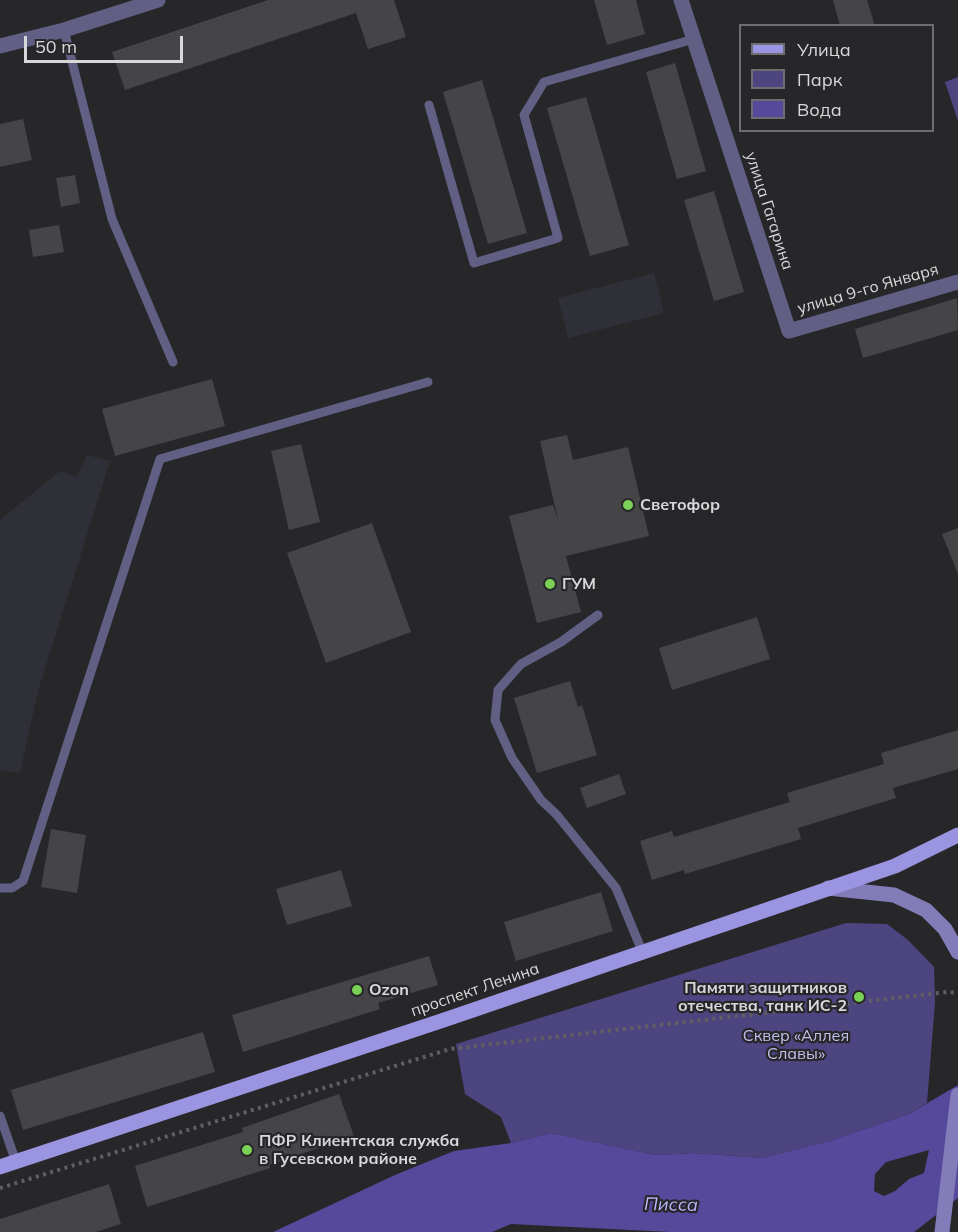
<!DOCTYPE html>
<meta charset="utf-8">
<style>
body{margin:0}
#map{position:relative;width:958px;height:1232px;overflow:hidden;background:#27272a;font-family:Mulish,sans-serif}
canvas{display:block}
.legend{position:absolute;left:739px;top:24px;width:195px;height:108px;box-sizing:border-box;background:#27272a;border:2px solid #6e6e70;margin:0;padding:8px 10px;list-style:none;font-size:18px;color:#d8d8da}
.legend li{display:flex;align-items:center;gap:12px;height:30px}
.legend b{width:30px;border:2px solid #6e6e70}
.scale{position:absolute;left:24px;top:36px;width:159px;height:27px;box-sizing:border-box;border:3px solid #d8d8da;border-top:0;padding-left:8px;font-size:18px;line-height:21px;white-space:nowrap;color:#d8d8da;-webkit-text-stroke:4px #27272a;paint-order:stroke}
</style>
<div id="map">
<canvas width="958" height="1232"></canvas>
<ul class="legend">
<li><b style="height:8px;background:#9b94e0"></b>Улица</li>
<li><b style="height:16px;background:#4d4580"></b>Парк</li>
<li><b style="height:16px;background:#56499c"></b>Вода</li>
</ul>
<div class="scale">50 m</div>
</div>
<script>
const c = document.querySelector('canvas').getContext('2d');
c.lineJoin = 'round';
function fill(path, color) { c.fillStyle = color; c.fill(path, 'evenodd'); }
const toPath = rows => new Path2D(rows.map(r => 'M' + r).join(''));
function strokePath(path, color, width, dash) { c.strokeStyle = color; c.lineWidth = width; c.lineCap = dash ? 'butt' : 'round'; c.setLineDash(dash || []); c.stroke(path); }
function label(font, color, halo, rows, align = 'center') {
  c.font = font + ' Mulish,sans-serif'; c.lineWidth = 4.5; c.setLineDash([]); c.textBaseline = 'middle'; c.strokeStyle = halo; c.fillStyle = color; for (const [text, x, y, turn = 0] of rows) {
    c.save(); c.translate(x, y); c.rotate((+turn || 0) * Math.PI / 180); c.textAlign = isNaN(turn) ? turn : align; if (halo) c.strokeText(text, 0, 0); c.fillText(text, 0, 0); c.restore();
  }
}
fill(toPath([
 [654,273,664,313,568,338,558,298],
 [87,455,110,461,38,691,20,773,0,770,0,520,60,471,77,477]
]), '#2f2f38');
fill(toPath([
 [958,77,958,121,945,82],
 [846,923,887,924,908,940,934,967,935,1002,927,1103,909,1114,829,1141,762,1158,694,1153,656,1155,551,1133,511,1143,501,1117,465,1094,456,1044]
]), '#4d4580');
fill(toPath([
 [958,1085,958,1198,914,1232,671,1232,511,1224,492,1232,273,1232,395,1175,454,1151,511,1143,551,1133,656,1155,694,1153,762,1158,829,1141,909,1114],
 [929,1150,924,1173,909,1179,895,1191,884,1196,874,1191,875,1174,886,1162]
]), '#56499c');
fill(toPath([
 [268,0,394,0,406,37,368,49,356,13,125,90,112,52],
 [594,0,636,0,645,34,607,45],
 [833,0,867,0,875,26,840,26],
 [675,63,706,171,677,179,646,72],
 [482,80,527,233,488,244,443,92],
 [586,97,629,245,590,256,547,108],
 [23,119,32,160,0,167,0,124],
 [75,175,80,203,61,207,56,178],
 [714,191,744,292,714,301,684,200],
 [59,225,64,252,33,257,29,230],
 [957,298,958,330,863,358,855,329],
 [212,379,225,426,115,456,102,409],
 [567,435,573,460,628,447,649,536,566,556,581,612,537,623,509,516,553,505,558,520,540,441],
 [301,444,320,522,289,530,271,451],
 [372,523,411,632,326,663,287,553],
 [958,528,958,574,942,534],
 [757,617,770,659,672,690,659,648],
 [570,681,578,707,582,705,597,755,537,773,514,698],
 [958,730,958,769,893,788,896,798,798,828,801,839,685,874,684,870,652,880,640,841,672,831,674,837,790,802,787,793,884,764,881,753],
 [619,774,626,794,587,808,580,788],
 [51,829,86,835,77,893,41,887],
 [341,870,352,906,287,925,276,889],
 [601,892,613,931,516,961,504,922],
 [429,956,438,985,378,1003,380,1009,243,1052,232,1015],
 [203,1032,215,1072,23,1130,11,1090],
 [339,1094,354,1136,269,1165,270,1168,147,1207,135,1166,243,1132,242,1128],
 [109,1184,121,1224,96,1232,0,1232,0,1219]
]), '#454548');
strokePath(toPath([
 [0,1188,450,1049,947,992,958,993]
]), '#606062', 4, [3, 4.5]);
strokePath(toPath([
 [64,30,112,219,173,362],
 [429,105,474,263,558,238,524,115,544,82,694,39],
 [598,615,561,642,521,664,498,690,495,720,512,758,541,800,557,815,616,888,642,951],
 [0,888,12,888,23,881,160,459,428,382],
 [0,1116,16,1162]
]), '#615f84', 9);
strokePath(toPath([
 [681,0,789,331,958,282],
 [0,46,64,30,158,0]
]), '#615f84', 15);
strokePath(toPath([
 [828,888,894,895,926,910,945,929,958,952],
 [942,1232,958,1095]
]), '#827db8', 15);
strokePath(toPath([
 [0,1167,441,1021,895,866,958,835]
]), '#9b94e0', 15);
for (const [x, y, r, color] of [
 [628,505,6,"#7bd155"],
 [550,584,6,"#7bd155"],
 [357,990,6,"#7bd155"],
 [859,997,6,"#7bd155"],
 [247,1150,6,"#7bd155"]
]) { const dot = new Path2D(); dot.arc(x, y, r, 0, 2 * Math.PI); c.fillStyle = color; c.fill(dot); strokePath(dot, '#27272a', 2); }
label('16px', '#d8d8da', '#27272a', [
 ["улица Гагарина",769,211,72],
 ["улица 9-го Января",868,289,-16],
 ["проспект Ленина",475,990,-19]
]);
label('bold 16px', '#d8d8da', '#27272a', [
 ["Светофор",640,505],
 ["ГУМ",562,584],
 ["Памяти защитников",847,988,"right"],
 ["отечества, танк ИС-2",847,1006,"right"],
 ["Ozon",369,990],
 ["ПФР Клиентская служба",259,1141],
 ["в Гусевском районе",259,1159]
], 'left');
label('16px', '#c1bfec', '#27272a', [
 ["Сквер «Аллея",796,1036],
 ["Славы»",796,1054]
]);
label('italic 18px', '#bab6fa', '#27272a', [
 ["Писса",671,1205,1]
]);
</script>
